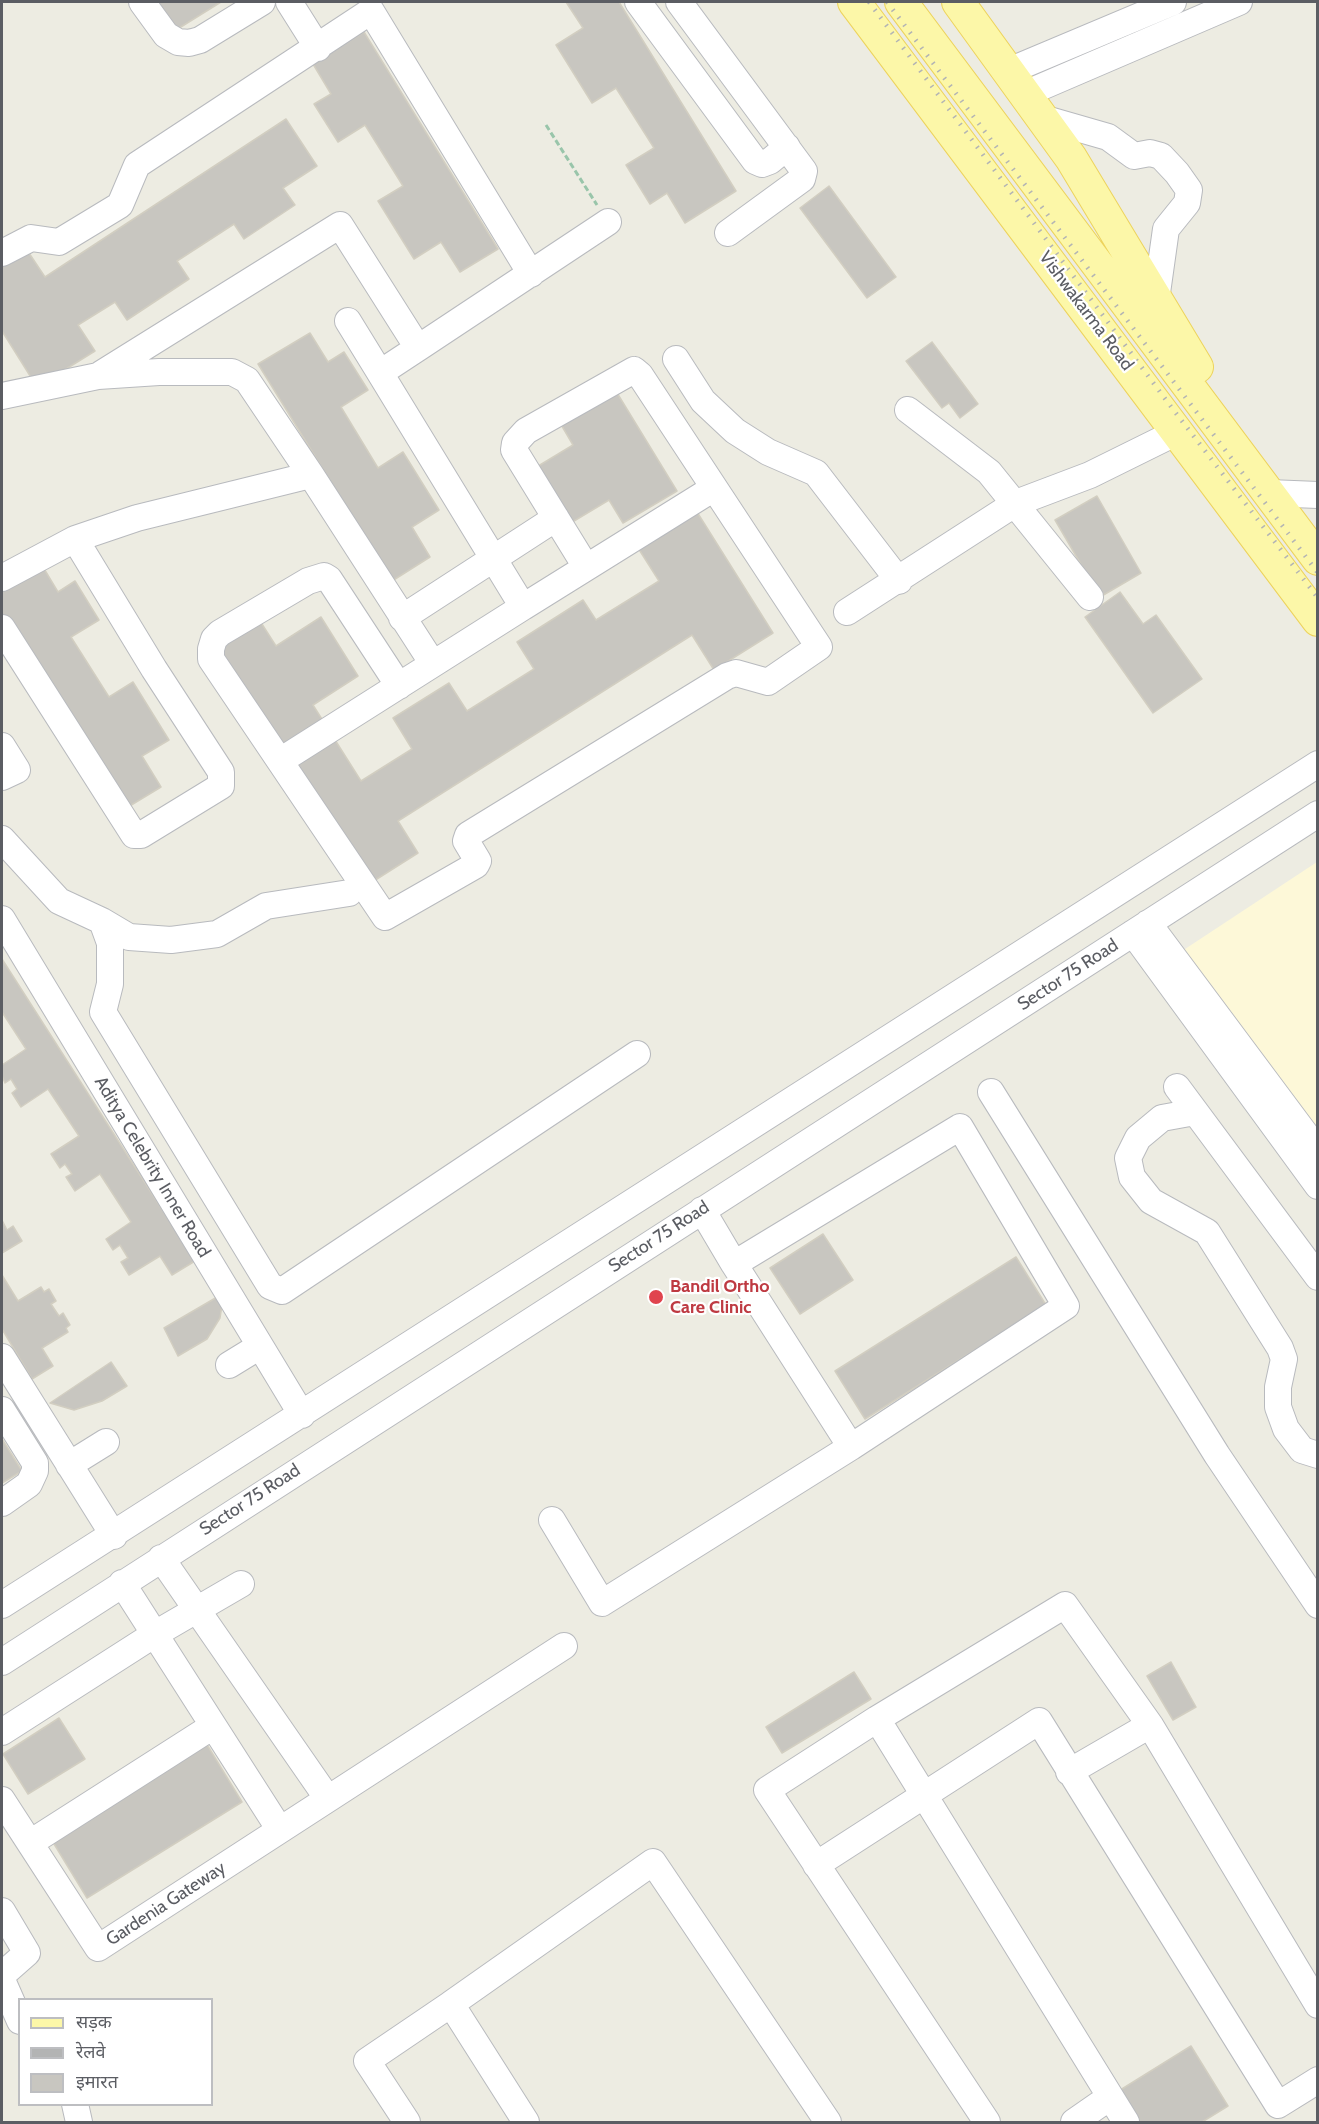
<!DOCTYPE html>
<meta charset="utf-8">
<style>
body{margin:0}
#map{position:relative;width:1319px;height:2124px;overflow:hidden;background:#edece2;font-family:Cabin,"Noto Sans Devanagari",sans-serif}
canvas{display:block}
.frame{position:absolute;inset:0;border:3px solid #5b5d63;pointer-events:none}
.legend{position:absolute;left:18px;top:1998px;width:195px;height:108px;box-sizing:border-box;background:#fff;border:2px solid #bdbec1;margin:0;padding:8px 10px;list-style:none;font-size:18px;color:#5b5d63}
.legend li{display:flex;align-items:center;gap:12px;height:30px}
.legend b{width:30px;border:2px solid #bdbec1}
</style>
<div id="map">
<canvas width="1319" height="2124"></canvas>
<div class="frame"></div>
<ul class="legend">
<li><b style="height:8px;background:#fcf7a8"></b>सड़क</li>
<li><b style="height:8px;background:#b3b4b4"></b>रेलवे</li>
<li><b style="height:16px;background:#c8c6c0"></b>इमारत</li>
</ul>
</div>
<script>
const c = document.querySelector('canvas').getContext('2d');
c.lineJoin = 'round';
function fill(path, color) { c.fillStyle = color; c.fill(path, 'evenodd'); }
const toPath = rows => new Path2D(rows.map(r => 'M' + r).join(''));
function strokePath(path, color, width, dash) { c.strokeStyle = color; c.lineWidth = width; c.lineCap = dash ? 'butt' : 'round'; c.setLineDash(dash || []); c.stroke(path); }
function label(font, color, halo, rows, align = 'center') {
  c.font = font + ' Cabin,sans-serif'; c.lineWidth = 4.5; c.setLineDash([]); c.textBaseline = 'middle'; c.strokeStyle = halo; c.fillStyle = color; for (const [text, x, y, turn = 0] of rows) {
    c.save(); c.translate(x, y); c.rotate((+turn || 0) * Math.PI / 180); c.textAlign = isNaN(turn) ? turn : align; if (halo) c.strokeText(text, 0, 0); c.fillText(text, 0, 0); c.restore();
  }
}
fill(toPath([
 [1317,862,1317,1139,1179,953]
]), '#fdf8d8');
const building = toPath([
 [158,2,221,2,176,30,158,2],
 [566,2,619,2,736,191,685,223,667,193,650,204,626,165,654,148,616,88,592,103,556,45,583,28,566,2],
 [364,32,498,249,460,272,441,242,414,259,378,201,403,186,365,125,338,142,314,104,331,94,313,64,364,32],
 [286,119,317,166,283,188,295,205,244,239,234,224,177,261,189,279,127,320,115,302,78,325,95,351,37,387,2,331,2,267,27,250,45,277,286,119],
 [829,186,896,277,867,298,800,208,829,186],
 [310,333,328,362,344,352,368,390,341,407,378,468,403,452,439,510,412,527,430,557,392,581,258,364,310,333],
 [932,342,978,404,960,418,949,403,942,408,906,361,932,342],
 [611,383,677,491,623,523,609,500,564,527,530,471,573,445,556,416,611,383],
 [1097,496,1141,573,1100,597,1055,520,1097,496],
 [692,504,773,633,714,670,692,635,398,821,418,853,369,884,219,647,260,621,276,646,321,617,358,676,313,705,361,781,412,749,393,718,449,683,467,711,534,669,517,642,583,600,596,620,659,581,633,540,692,504],
 [40,562,58,592,75,581,99,620,71,637,109,697,133,682,169,740,142,756,161,787,123,810,2,615,2,586,40,562],
 [1120,592,1143,624,1156,615,1202,679,1153,713,1085,617,1120,592],
 [2,959,195,1261,172,1275,160,1256,129,1275,121,1262,128,1258,120,1245,113,1250,106,1239,131,1222,100,1174,75,1191,66,1177,72,1174,65,1164,60,1168,51,1154,79,1136,48,1089,21,1107,12,1093,17,1089,11,1079,5,1083,2,1076,2,1065,26,1049,2,1012,2,959],
 [2,1220,7,1230,13,1226,22,1241,2,1253,2,1220],
 [823,1234,853,1280,800,1314,770,1268,823,1234],
 [1016,1257,1046,1305,865,1419,835,1371,1016,1257],
 [2,1275,18,1301,41,1287,44,1292,49,1289,56,1301,51,1304,59,1316,63,1313,70,1325,66,1328,68,1332,42,1348,53,1366,32,1379,2,1329,2,1275],
 [224,1293,220,1318,207,1339,178,1356,164,1328,224,1293],
 [111,1362,127,1386,102,1401,74,1410,50,1403,111,1362],
 [2,1439,22,1471,2,1483,2,1439],
 [1171,1662,1196,1707,1173,1720,1147,1676,1171,1662],
 [854,1672,871,1699,782,1753,766,1727,854,1672],
 [59,1718,85,1759,28,1794,3,1754,59,1718],
 [206,1743,242,1802,87,1898,51,1839,206,1743],
 [1191,2046,1228,2106,1202,2122,1136,2122,1117,2092,1191,2046]
]);
fill(building, '#c8c6c0');
strokePath(building, '#d2cec1', 1.5);
const minor = toPath([
 [142,2,166,35,178,42,189,43,200,40,262,2],
 [289,2,318,48],
 [638,2,755,161,762,164,770,161,787,147],
 [679,2,804,171,802,179,728,233],
 [1009,71,1173,2],
 [1025,94,1239,2],
 [1042,118,1108,137,1134,156,1150,153,1161,156,1177,173,1189,190,1187,203,1166,229,1156,300],
 [2,253,31,238,59,242,120,205,137,165,371,11,531,274],
 [348,321,380,373],
 [418,348,380,373,523,607,714,488],
 [676,359,703,401,735,431,768,452,816,473,899,581],
 [101,374,340,225,418,348,608,222],
 [2,396,98,376,159,372,232,372,247,380,311,475,137,518,75,539,2,578],
 [908,410,989,472,1090,597],
 [311,475,433,664],
 [1269,493,1318,495],
 [847,612,1016,503,1090,475,1177,432],
 [402,618,556,518],
 [2,628,134,835,141,835,221,786,221,772,154,669,75,539],
 [399,686,329,579,324,576,308,581,220,633,214,639,211,649,211,659,385,917,476,865,478,861,466,841,468,835,727,676,736,673,768,682,819,647,640,375,634,370,526,431,515,443,514,450,586,567],
 [2,746,17,770,2,777],
 [280,761,523,607],
 [2,839,59,901,102,921,129,937,171,940,217,934,266,906,349,893],
 [2,919,302,1415],
 [102,921,110,943,110,984,103,1012,270,1286,282,1291,637,1054],
 [1148,923,1318,1151],
 [1133,933,1318,1186],
 [1177,1087,1318,1277],
 [991,1092,1217,1455,1318,1605],
 [1195,1112,1162,1118,1138,1138,1128,1158,1132,1177,1151,1201,1207,1232,1280,1348,1284,1359,1278,1387,1278,1407,1286,1429,1302,1450,1318,1455],
 [702,1210,734,1264,851,1447,1066,1306,960,1127,734,1264],
 [2,1357,114,1536],
 [229,1365,260,1346],
 [2,1410,35,1463,35,1471,29,1484,2,1503],
 [69,1465,106,1442],
 [552,1520,602,1603,851,1447],
 [161,1558,328,1799],
 [122,1583,280,1830],
 [2,1605,1318,764],
 [2,1662,1318,814],
 [877,1719,1126,2122],
 [2,1732,155,1634,241,1584],
 [1069,1772,1150,1725],
 [2,1800,98,1948,564,1646],
 [30,1843,213,1726],
 [816,1865,1039,1721,1278,2105,1318,2080],
 [2,1911,27,1953,2,1975],
 [2,1980,20,2021],
 [75,2104,79,2122],
 [407,2122,367,2061,451,2004],
 [526,2122,451,2004,653,1862,828,2122],
 [987,2122,767,1790,877,1719,1065,1605,1150,1725,1318,2005],
 [1074,2122,1110,2097]
]);
const major = toPath([
 [854,2,1318,620],
 [901,2,1318,559],
 [958,2,1071,158,1197,367]
]);
strokePath(minor, '#b8babe', 28);
strokePath(major, '#edd35c', 34);
strokePath(toPath([
 [546,125,597,205]
]), '#99c5aa', 3, [6, 3]);
strokePath(minor, '#fff', 26);
strokePath(major, '#fcf7a8', 32);
strokePath(toPath([
 [869,2,1172,408,1318,598],
 [887,2,1318,573]
]), '#b3b4b4', 4.5, [1.5, 8]);
for (const [x, y, r, color] of [
 [656,1297,8,"#e0444e"]
]) { const dot = new Path2D(); dot.arc(x, y, r, 0, 2 * Math.PI); c.fillStyle = color; c.fill(dot); strokePath(dot, '#fff', 2); }
label('18px', '#5b5d63', '#fff', [
 ["Vishwakarma Road",1086,311,53],
 ["Sector 75 Road",1068,975,-33],
 ["Aditya Celebrity Inner Road",152,1167,59],
 ["Sector 75 Road",659,1237,-33],
 ["Sector 75 Road",250,1500,-33],
 ["Gardenia Gateway",166,1904,-33]
]);
label('bold 18px', '#be3a42', '#fff', [
 ["Bandil Ortho",670,1287],
 ["Care Clinic",670,1308]
], 'left');
</script>
